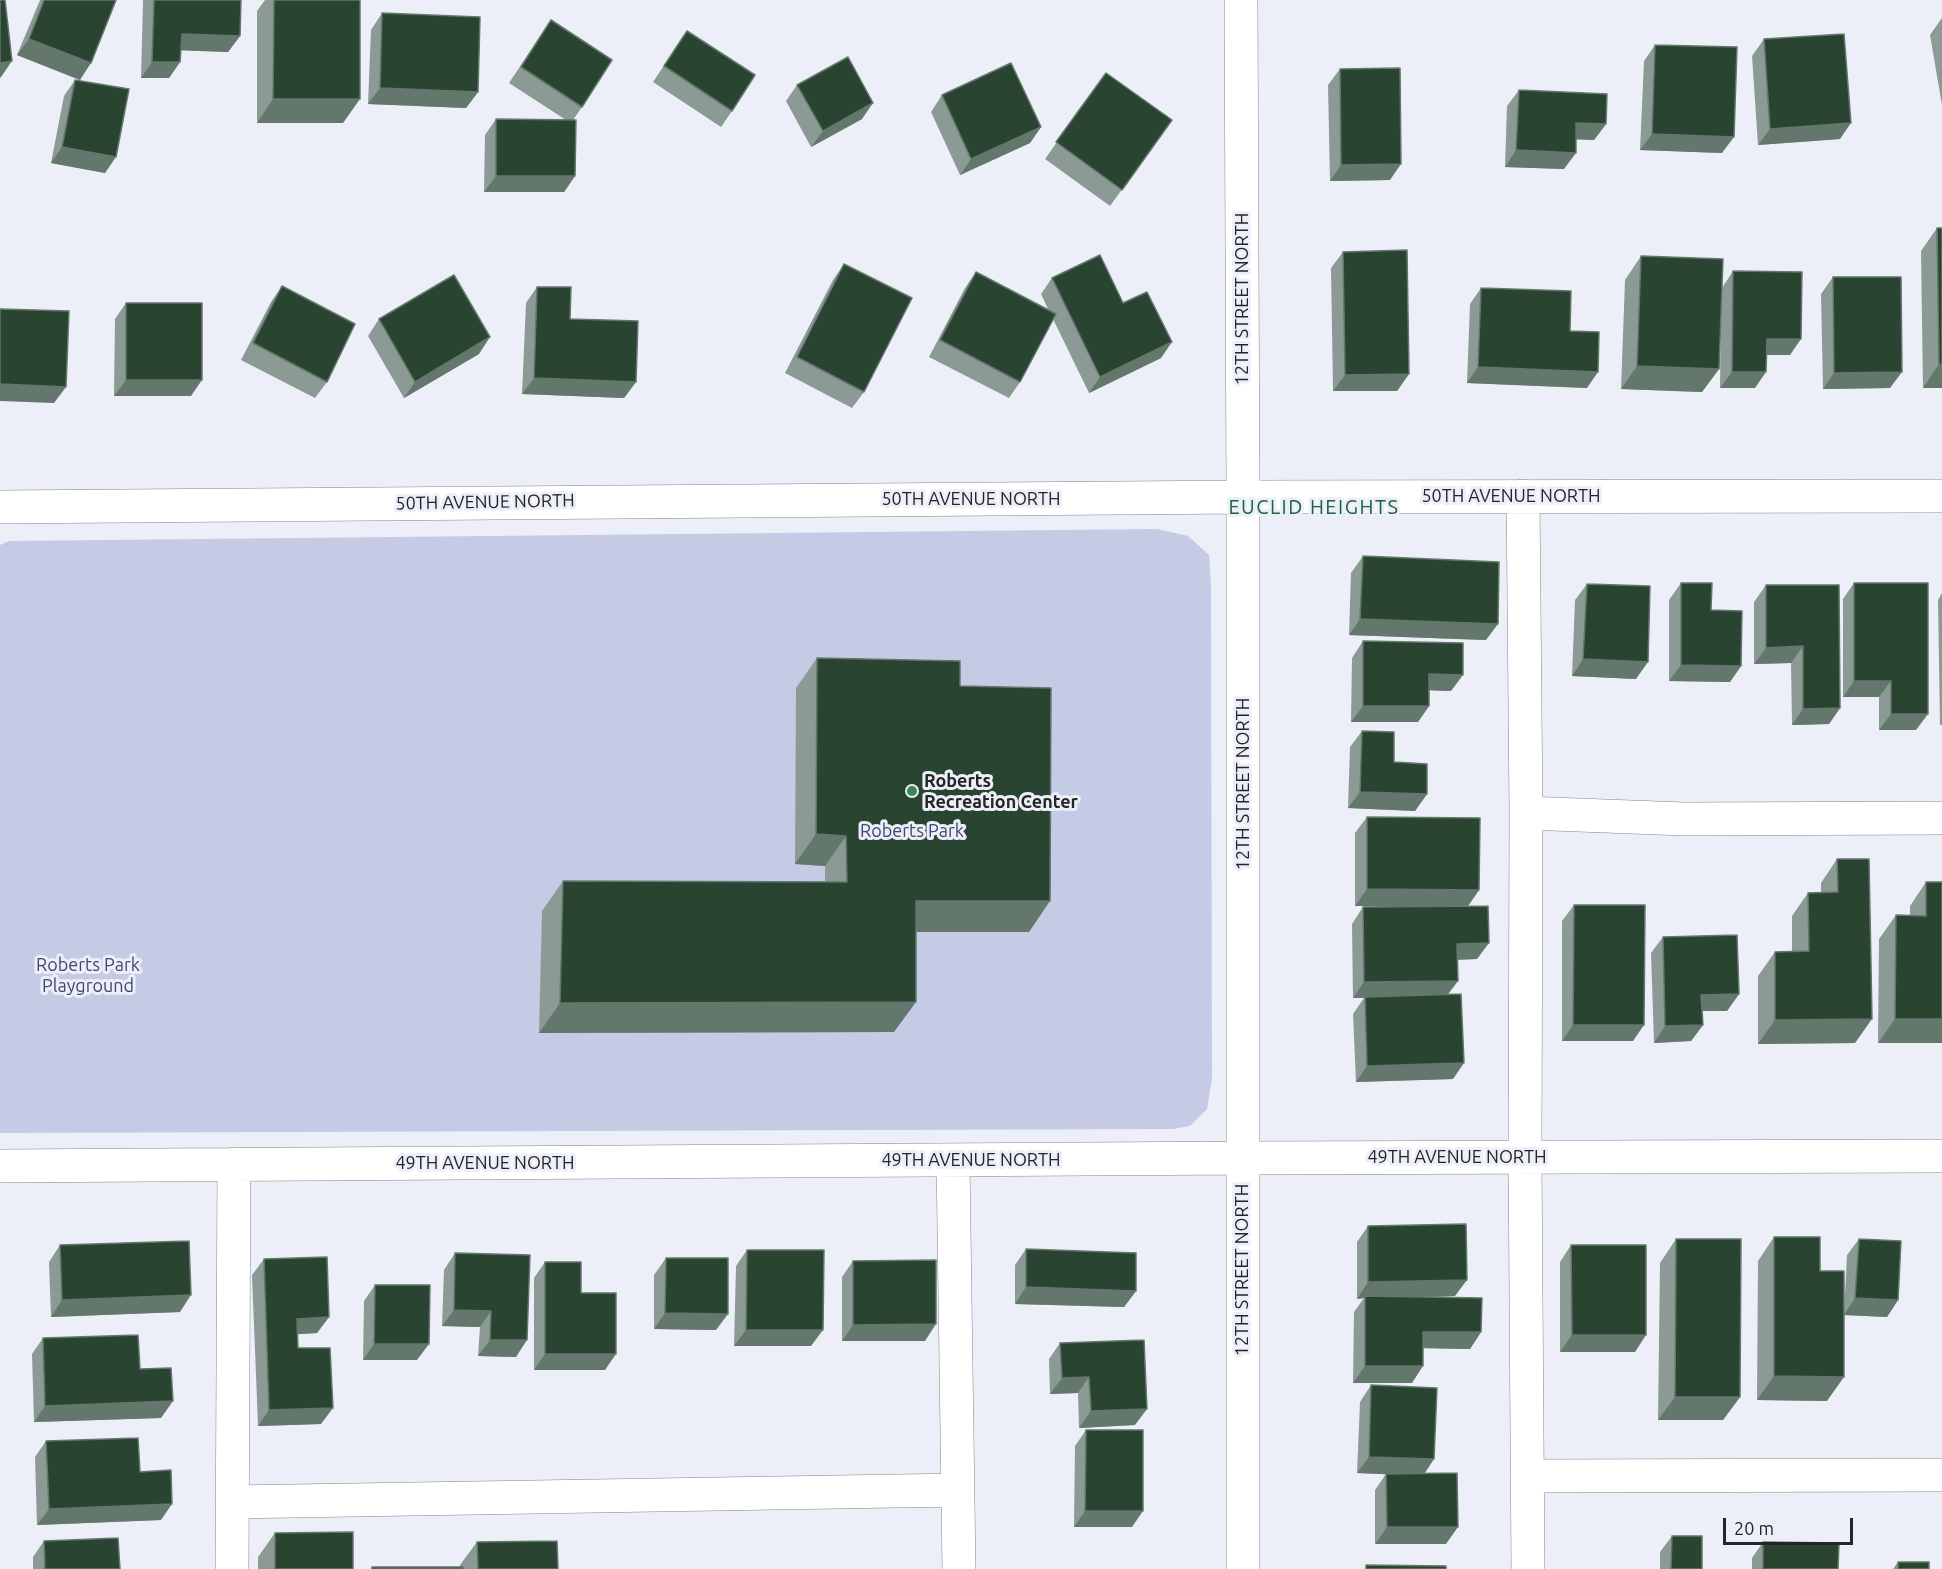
<!DOCTYPE html>
<style>
body{margin:0}
#map{position:relative;width:1942px;height:1569px;overflow:hidden;background:#edeff8;font-family:Ubuntu,sans-serif}
canvas{display:block}
.scale{position:absolute;left:1723px;top:1518px;width:130px;height:27px;box-sizing:border-box;border:3px solid #252529;border-top:0;padding-left:8px;font-size:18px;line-height:21px;white-space:nowrap;color:#252529;-webkit-text-stroke:4px #edeff8;paint-order:stroke}
</style>
<div id="map">
<canvas width="1942" height="1569"></canvas>
<div class="scale">20 m</div>
</div>
<script>
const c = document.querySelector('canvas').getContext('2d');
c.lineJoin = 'round';
function fill(path, color) { c.fillStyle = color; c.fill(path, 'evenodd'); }
const toPath = rows => new Path2D(rows.map(r => 'M' + r).join(''));
function strokePath(path, color, width, dash) { c.strokeStyle = color; c.lineWidth = width; c.lineCap = dash ? 'butt' : 'round'; c.setLineDash(dash || []); c.stroke(path); }
function label(font, color, halo, rows, align = 'center') {
  c.font = font + ' Ubuntu,sans-serif'; c.lineWidth = 6; c.setLineDash([]); c.textBaseline = 'middle'; c.strokeStyle = halo; c.fillStyle = color; for (const [text, x, y, turn = 0] of rows) {
    c.save(); c.translate(x, y); c.rotate((+turn || 0) * Math.PI / 180); c.textAlign = isNaN(turn) ? turn : align; if (halo) c.strokeText(text, 0, 0); c.fillText(text, 0, 0); c.restore();
  }
}
fill(toPath([
 [1157,529,1188,536,1209,555,1211,584,1212,1078,1207,1109,1190,1126,1173,1129,0,1133,0,545,9,541]
]), '#c6cbe5');
const minor = toPath([
 [1241,0,1243,497,1243,1569],
 [1523,496,1526,813,1684,819,1942,818],
 [0,507,1243,497,1942,496],
 [1526,813,1525,1157,1528,1569],
 [953,1160,959,1569],
 [0,1166,1242,1158,1942,1156],
 [1527,1476,1942,1475],
 [232,1502,958,1490],
 [232,1569,234,1164]
]);
strokePath(minor, '#83858d', 34);
strokePath(minor, '#fff', 33);
fill(toPath([
 [40,0,116,0,80,80,17,55],
 [143,0,241,0,240,36,228,52,181,50,180,62,169,78,141,78],
 [265,0,360,0,343,123,257,123,257,11],
 [382,13,478,92,466,108,368,104,371,30],
 [1942,18,1942,105,1930,35],
 [551,20,582,107,573,120,575,176,564,192,484,192,485,135,496,119,566,120,509,83],
 [687,31,732,111,721,127,653,82],
 [1764,39,1840,139,1758,145,1752,56],
 [1655,45,1722,153,1640,150,1644,61],
 [1340,69,1390,180,1330,181,1328,85],
 [1106,73,1172,120,1110,206,1045,159],
 [75,80,105,173,51,163,64,96],
 [797,85,862,119,811,147,786,101],
 [1519,90,1606,124,1594,140,1576,139,1564,169,1505,167,1507,106],
 [942,95,1041,127,1030,143,960,175,931,112],
 [1937,228,1942,228,1942,388,1923,388,1921,251],
 [1343,252,1409,374,1397,391,1333,391,1331,268],
 [1641,256,1722,288,1733,271,1790,355,1767,355,1755,388,1720,388,1721,291,1719,369,1702,392,1621,389,1625,280],
 [844,264,864,392,852,408,785,373,833,280],
 [976,272,1048,309,1041,294,1052,278,1123,303,1161,358,1089,393,1053,319,1020,382,1009,398,929,357,965,288],
 [1833,277,1890,388,1823,389,1821,294],
 [282,286,327,382,315,398,241,360,271,302],
 [537,287,636,382,624,398,522,394,526,303],
 [1481,288,1570,331,1587,388,1467,383,1470,304],
 [126,303,191,396,114,396,115,319],
 [379,319,479,354,404,398,368,336],
 [1363,556,1486,640,1349,635,1351,573],
 [1681,583,1711,610,1741,666,1730,682,1669,681,1669,600],
 [1854,583,1916,730,1879,730,1879,697,1843,697,1843,599],
 [1587,584,1636,679,1572,676,1575,600],
 [1766,585,1840,708,1829,724,1792,725,1791,663,1754,664,1754,602],
 [1942,593,1942,725,1940,725,1938,600],
 [1363,641,1451,691,1429,690,1429,706,1418,722,1351,722,1352,658],
 [817,658,960,686,1029,932,916,932,894,1032,539,1033,542,911,563,881,825,882,825,866,795,864,796,688],
 [1362,731,1427,794,1415,811,1348,808,1350,747],
 [1367,817,1479,890,1468,906,1477,959,1457,960,1448,994,1453,1079,1356,1082,1353,1014,1364,998,1353,998,1352,924,1363,907,1466,906,1355,906,1355,833],
 [1837,859,1855,1043,1758,1044,1758,976,1775,952,1792,951,1792,916,1808,893,1821,892,1821,883],
 [1926,882,1942,1043,1878,1043,1879,939,1896,915,1910,916,1910,906],
 [1574,905,1633,1041,1562,1041,1562,921],
 [1663,937,1739,994,1727,1011,1702,1011,1703,1025,1691,1041,1654,1043,1651,953],
 [1368,1226,1455,1296,1431,1297,1481,1332,1470,1349,1423,1348,1412,1383,1353,1383,1354,1312,1364,1298,1357,1299,1357,1242],
 [1774,1237,1820,1271,1827,1401,1757,1400,1758,1261],
 [1676,1239,1740,1397,1723,1420,1658,1420,1660,1263],
 [1859,1239,1898,1300,1887,1317,1844,1315,1847,1255],
 [60,1245,180,1312,51,1317,49,1262],
 [1571,1245,1635,1352,1560,1352,1560,1262],
 [1026,1249,1136,1291,1124,1307,1015,1304,1015,1265],
 [747,1250,811,1346,734,1346,736,1266],
 [455,1253,530,1255,516,1357,478,1356,480,1327,442,1326,444,1270],
 [666,1258,716,1330,654,1329,654,1275],
 [264,1259,329,1317,317,1333,298,1334,298,1348,321,1424,258,1426,252,1275],
 [853,1261,925,1341,842,1341,842,1277],
 [545,1262,581,1293,605,1370,534,1370,534,1278],
 [375,1285,417,1360,363,1360,364,1301],
 [43,1338,140,1369,161,1418,34,1422,32,1354],
 [1060,1343,1135,1425,1079,1428,1078,1393,1050,1394,1049,1359],
 [1371,1385,1424,1473,1446,1544,1375,1544,1375,1490,1386,1474,1357,1473,1360,1402],
 [1086,1430,1132,1527,1074,1527,1075,1446],
 [46,1441,140,1472,161,1520,37,1525,35,1457],
 [275,1533,353,1569,258,1569,258,1557],
 [1672,1536,1702,1569,1660,1569,1660,1552],
 [44,1541,120,1569,33,1569,33,1557],
 [477,1542,558,1569,371,1569,372,1567,460,1567,460,1565],
 [1763,1542,1838,1569,1752,1569,1752,1558],
 [1898,1562,1929,1569,1893,1569]
]), '#8c9a95');
fill(toPath([
 [182,34,240,36,228,52,170,50],
 [29,39,91,63,80,80,17,55],
 [12,61,1,77,0,78,0,63],
 [152,62,180,62,169,78,141,78],
 [380,88,478,92,466,108,368,104],
 [273,99,360,99,343,123,257,123],
 [873,103,862,119,811,147,823,131],
 [1576,123,1606,124,1594,140,1565,139],
 [1851,123,1840,139,1758,145,1770,129],
 [1041,127,1030,143,960,175,971,159],
 [1652,134,1734,137,1722,153,1640,150],
 [62,147,116,157,105,173,51,163],
 [1516,150,1576,153,1564,169,1505,167],
 [1401,164,1390,180,1330,181,1341,165],
 [496,176,575,176,564,192,484,192],
 [490,337,479,354,404,398,415,382],
 [1767,339,1801,339,1790,355,1756,355],
 [1172,342,1161,358,1089,393,1100,377],
 [1939,364,1942,364,1942,388,1923,388],
 [1637,366,1719,369,1702,392,1621,389],
 [1478,367,1598,372,1587,388,1467,383],
 [1732,372,1766,372,1755,388,1720,388],
 [1902,372,1890,388,1823,389,1834,373],
 [1409,374,1397,391,1333,391,1345,375],
 [534,378,636,382,624,398,522,394],
 [126,380,202,380,191,396,114,396],
 [0,384,66,387,54,403,0,401],
 [1360,619,1498,624,1486,640,1349,635],
 [1803,646,1791,663,1754,664,1766,648],
 [1583,659,1648,662,1636,679,1572,676],
 [1681,665,1741,666,1730,682,1669,681],
 [1429,674,1463,675,1451,691,1418,690],
 [1854,681,1891,681,1879,697,1843,697],
 [1363,706,1429,706,1418,722,1351,722],
 [1840,708,1829,724,1792,725,1803,709],
 [1891,714,1928,714,1916,730,1879,730],
 [1360,792,1427,794,1415,811,1348,808],
 [816,834,846,836,825,866,795,864],
 [1367,889,1479,890,1468,906,1355,906],
 [916,901,1050,901,1029,932,894,932],
 [1489,943,1477,959,1446,960,1457,944],
 [1458,981,1446,997,1353,998,1364,982],
 [1739,994,1727,1011,1690,1011,1701,995],
 [916,1002,894,1032,539,1033,560,1003],
 [1872,1019,1855,1043,1758,1044,1775,1020],
 [1895,1019,1942,1019,1942,1043,1878,1043],
 [1573,1025,1644,1025,1633,1041,1562,1041],
 [1703,1025,1691,1041,1654,1043,1665,1026],
 [1464,1063,1453,1079,1356,1082,1367,1066],
 [1467,1280,1455,1296,1365,1298,1365,1296,1364,1298,1357,1299,1368,1282],
 [1026,1287,1136,1291,1124,1307,1015,1304],
 [191,1295,180,1312,51,1317,62,1300],
 [1855,1298,1898,1300,1887,1317,1844,1315],
 [454,1310,491,1311,480,1327,442,1326],
 [665,1313,728,1314,716,1330,654,1329],
 [329,1317,317,1333,286,1335,297,1319],
 [936,1324,925,1341,842,1341,853,1325],
 [746,1330,823,1330,811,1346,734,1346],
 [1423,1332,1481,1332,1470,1349,1412,1348],
 [1572,1335,1646,1335,1635,1352,1560,1352],
 [490,1340,527,1340,516,1357,478,1356],
 [374,1344,429,1344,417,1360,363,1360],
 [545,1354,616,1354,605,1370,534,1370],
 [1365,1366,1423,1366,1412,1383,1353,1383],
 [1774,1376,1844,1377,1827,1401,1757,1400],
 [1089,1377,1078,1393,1050,1394,1062,1378],
 [1675,1397,1740,1397,1723,1420,1658,1420],
 [173,1401,161,1418,34,1422,45,1406],
 [333,1408,321,1424,258,1426,269,1410],
 [1147,1409,1135,1425,1079,1428,1091,1411],
 [1369,1457,1434,1459,1423,1476,1357,1473],
 [172,1504,161,1520,37,1525,49,1509],
 [1085,1511,1143,1511,1132,1527,1074,1527],
 [1387,1527,1458,1527,1446,1544,1375,1544]
]), '#64776d');
const building = toPath([
 [0,0,5,0,12,61,0,63,0,0],
 [44,0,116,0,91,63,29,39,44,0],
 [154,0,241,0,240,36,182,34,180,62,152,62,154,0],
 [274,0,360,0,360,99,273,99,274,0],
 [382,13,480,17,478,92,380,88,382,13],
 [551,20,612,60,582,107,521,67,551,20],
 [687,31,755,75,732,111,664,66,687,31],
 [1844,34,1851,123,1770,129,1764,39,1844,34],
 [1655,45,1737,47,1734,137,1652,134,1655,45],
 [848,57,873,103,823,131,797,85,848,57],
 [1011,63,1041,127,971,159,942,95,1011,63],
 [1400,68,1401,164,1341,165,1340,69,1400,68],
 [1106,73,1172,120,1122,190,1056,142,1106,73],
 [75,80,129,89,116,157,62,147,75,80],
 [1519,90,1607,94,1606,124,1576,123,1576,153,1516,150,1519,90],
 [496,119,576,120,575,176,496,176,496,119],
 [1937,228,1942,228,1942,364,1939,364,1937,228],
 [1407,250,1409,374,1345,375,1343,252,1407,250],
 [1100,255,1123,303,1147,292,1172,342,1100,377,1052,278,1100,255],
 [1641,256,1723,259,1719,369,1637,366,1641,256],
 [844,264,912,298,864,392,797,357,844,264],
 [1733,271,1802,272,1801,339,1767,339,1766,372,1732,372,1733,271],
 [976,272,1056,314,1020,382,940,340,976,272],
 [454,275,490,337,415,382,379,319,454,275],
 [1833,277,1901,277,1902,372,1834,373,1833,277],
 [282,286,355,324,327,382,253,343,282,286],
 [537,287,571,287,570,319,638,321,636,382,534,378,537,287],
 [1481,288,1571,291,1570,331,1599,332,1598,372,1478,367,1481,288],
 [126,303,202,303,202,380,126,380,126,303],
 [0,309,69,311,66,387,0,384,0,309],
 [1363,556,1499,562,1498,624,1360,619,1363,556],
 [1681,583,1712,583,1711,610,1742,611,1741,666,1681,665,1681,583],
 [1854,583,1928,583,1928,714,1891,714,1891,681,1854,681,1854,583],
 [1587,584,1650,586,1648,662,1583,659,1587,584],
 [1766,585,1839,585,1840,708,1803,709,1803,646,1766,648,1766,585],
 [1363,641,1463,643,1463,675,1429,674,1429,706,1363,706,1363,641],
 [817,658,960,661,960,686,1051,688,1050,901,916,901,916,1002,560,1003,563,881,847,882,846,836,816,834,817,658],
 [1362,731,1394,732,1394,762,1427,764,1427,794,1360,792,1362,731],
 [1367,817,1480,818,1479,890,1367,889,1367,817],
 [1837,859,1869,859,1872,1019,1775,1020,1775,952,1809,951,1808,893,1838,892,1837,859],
 [1926,882,1942,882,1942,1019,1895,1019,1896,915,1926,916,1926,882],
 [1574,905,1645,905,1644,1025,1573,1025,1574,905],
 [1488,906,1489,943,1457,944,1458,981,1364,982,1363,907,1488,906],
 [1737,935,1739,994,1701,995,1703,1025,1665,1026,1663,937,1737,935],
 [1461,994,1464,1063,1367,1066,1365,997,1461,994],
 [1466,1224,1467,1280,1368,1282,1368,1226,1466,1224],
 [1774,1237,1820,1237,1820,1271,1844,1271,1844,1377,1774,1376,1774,1237],
 [1676,1239,1741,1239,1740,1397,1675,1397,1676,1239],
 [1859,1239,1901,1241,1898,1300,1855,1298,1859,1239],
 [189,1241,191,1295,62,1300,60,1245,189,1241],
 [1571,1245,1646,1245,1646,1335,1572,1335,1571,1245],
 [1026,1249,1136,1253,1136,1291,1026,1287,1026,1249],
 [747,1250,824,1250,823,1330,746,1330,747,1250],
 [455,1253,530,1255,527,1340,490,1340,491,1311,454,1310,455,1253],
 [327,1257,329,1317,297,1319,298,1348,330,1348,333,1408,269,1410,264,1259,327,1257],
 [666,1258,728,1258,728,1314,665,1313,666,1258],
 [936,1260,936,1324,853,1325,853,1261,936,1260],
 [545,1262,581,1262,581,1293,616,1293,616,1354,545,1354,545,1262],
 [375,1285,430,1285,429,1344,374,1344,375,1285],
 [1365,1296,1482,1298,1481,1332,1423,1332,1423,1366,1365,1366,1365,1296],
 [138,1335,140,1369,171,1368,173,1401,45,1406,43,1338,138,1335],
 [1144,1340,1147,1409,1091,1411,1089,1377,1062,1378,1060,1343,1144,1340],
 [1371,1385,1437,1388,1434,1459,1369,1457,1371,1385],
 [1086,1430,1143,1430,1143,1511,1085,1511,1086,1430],
 [138,1438,140,1472,171,1470,172,1504,49,1509,46,1441,138,1438],
 [1457,1473,1458,1527,1387,1527,1386,1474,1457,1473],
 [353,1532,353,1569,275,1569,275,1533,353,1532],
 [1672,1536,1702,1536,1702,1569,1671,1569,1672,1536],
 [118,1538,120,1569,45,1569,44,1541,118,1538],
 [557,1541,558,1569,478,1569,477,1542,557,1541],
 [1763,1542,1839,1543,1838,1569,1763,1569,1763,1542],
 [1898,1562,1929,1562,1929,1569,1898,1569,1898,1562],
 [1366,1565,1446,1566,1446,1569,1366,1569,1366,1565],
 [372,1567,463,1567,463,1569,372,1569,372,1567]
]);
fill(building, '#2a4432');
strokePath(building, '#64776d', 1.5);
for (const [x, y, r, color] of [
 [912,791,6,"#398655"]
]) { const dot = new Path2D(); dot.arc(x, y, r, 0, 2 * Math.PI); c.fillStyle = color; c.fill(dot); strokePath(dot, '#edeff8', 2); }
label('18px', '#252529', '#edeff8', [
 ["12TH STREET NORTH",1242,299,-90],
 ["50TH AVENUE NORTH",1511,496],
 ["50TH AVENUE NORTH",971,499],
 ["50TH AVENUE NORTH",485,502,-1],
 ["12TH STREET NORTH",1243,784,-90],
 ["49TH AVENUE NORTH",1457,1157],
 ["49TH AVENUE NORTH",971,1160],
 ["49TH AVENUE NORTH",485,1163],
 ["12TH STREET NORTH",1242,1270,-90]
]);
label('bold 18px', '#252529', '#edeff8', [
 ["Roberts",924,781],
 ["Recreation Center",924,802]
], 'left');
label('18px', '#404674', '#edeff8', [
 ["Roberts Park",912,831],
 ["Roberts Park",88,965],
 ["Playground",88,986]
]);
c.letterSpacing = '1.5px';
label('20px', '#1a6439', '#edeff8', [
 ["EUCLID HEIGHTS",1314,507]
]);
c.letterSpacing = '0px';
</script>
